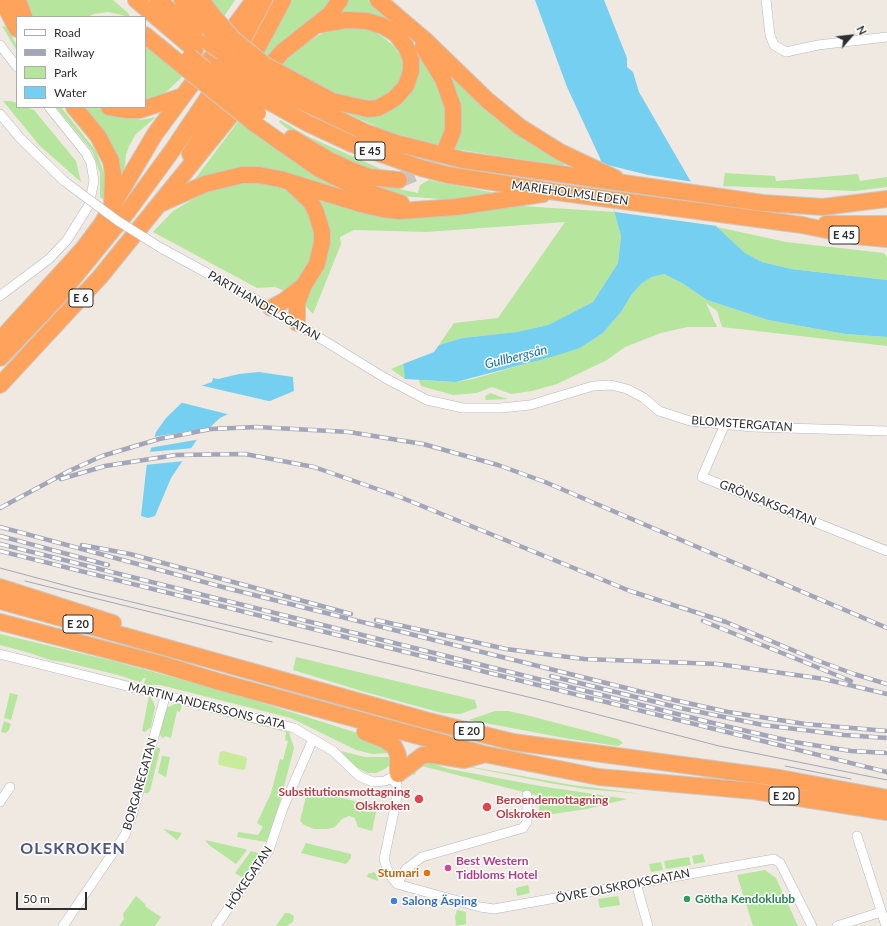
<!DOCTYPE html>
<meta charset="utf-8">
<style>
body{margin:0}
#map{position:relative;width:887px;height:926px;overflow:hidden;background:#efe9e1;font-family:Lato,sans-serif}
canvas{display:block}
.legend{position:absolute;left:16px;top:16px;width:130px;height:92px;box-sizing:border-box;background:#fff;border:1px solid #ababab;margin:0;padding:5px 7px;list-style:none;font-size:12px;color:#2e2e2e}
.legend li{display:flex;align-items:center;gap:8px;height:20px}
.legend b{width:20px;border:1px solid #ababab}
.north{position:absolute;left:831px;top:16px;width:40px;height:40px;-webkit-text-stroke:3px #fff;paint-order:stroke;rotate:62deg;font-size:11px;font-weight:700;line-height:16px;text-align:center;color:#2e2e2e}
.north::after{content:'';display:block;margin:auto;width:14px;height:18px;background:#2e2e2e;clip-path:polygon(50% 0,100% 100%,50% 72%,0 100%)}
.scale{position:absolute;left:16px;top:892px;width:71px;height:18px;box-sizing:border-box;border:2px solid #2e2e2e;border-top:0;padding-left:5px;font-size:12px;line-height:14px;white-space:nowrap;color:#2e2e2e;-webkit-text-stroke:3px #fff;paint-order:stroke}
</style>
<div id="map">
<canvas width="887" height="926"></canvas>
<ul class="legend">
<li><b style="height:5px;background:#fff"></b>Road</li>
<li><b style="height:5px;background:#a3a6b8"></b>Railway</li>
<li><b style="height:11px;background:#b6e59e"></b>Park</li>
<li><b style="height:11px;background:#75cff0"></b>Water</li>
</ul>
<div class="north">N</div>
<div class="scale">50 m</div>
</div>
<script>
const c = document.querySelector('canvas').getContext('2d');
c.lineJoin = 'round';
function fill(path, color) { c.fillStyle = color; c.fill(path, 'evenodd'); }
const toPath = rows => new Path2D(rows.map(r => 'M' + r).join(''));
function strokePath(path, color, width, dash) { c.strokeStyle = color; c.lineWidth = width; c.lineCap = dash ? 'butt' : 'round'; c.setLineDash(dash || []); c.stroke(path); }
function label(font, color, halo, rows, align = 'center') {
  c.font = font + ' Lato,sans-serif'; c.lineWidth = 3; c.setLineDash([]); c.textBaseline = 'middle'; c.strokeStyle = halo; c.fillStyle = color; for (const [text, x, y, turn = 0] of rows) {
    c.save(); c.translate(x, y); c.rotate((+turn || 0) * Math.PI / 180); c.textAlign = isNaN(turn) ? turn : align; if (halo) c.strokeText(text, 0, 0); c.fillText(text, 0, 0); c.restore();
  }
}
fill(toPath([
 [25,0,113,0,128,13,130,17,108,12,94,14,87,17,29,17],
 [208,0,235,0,223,18],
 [292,0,334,0,268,58,263,54],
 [347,0,368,0,374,8,401,30,423,58,444,97,448,123,440,146,387,131,341,111,392,109,404,100,412,89,410,45,337,14],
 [2,26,7,27,17,46,17,51],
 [338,28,365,28,376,32,394,46,400,55,403,66,400,81,393,93,368,104,325,91,280,66,284,60,308,41,325,32],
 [145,44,184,75,163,95,145,101],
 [440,63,565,161,564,166,455,149,461,114,456,96],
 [3,101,11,101,17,103,17,107,26,107,34,110,76,161,81,182,40,146],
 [56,107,61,107,96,151,105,176,104,200,100,197,100,173,92,151],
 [83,107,96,107,114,114,136,116,140,120,156,117,136,134,129,146,126,155,124,174,120,176],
 [240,119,355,194,276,172,192,183],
 [280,120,307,136,383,170,382,172,362,168,294,134,279,122],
 [334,170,385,186,418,193,420,185,429,180,505,195,452,200,402,196,380,190],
 [725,173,775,176,776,181,858,174,860,181,887,177,887,187,855,191,723,186],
 [255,181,285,188,298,196,308,211,315,236,315,247,310,260,299,278,287,292,275,287,257,288,153,232,173,211,207,191,234,182],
 [317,197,400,216,433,217,485,209,522,206,615,212,621,236,618,263,593,302,548,325,518,332,462,338,439,345,454,323,498,318,565,222,427,232,354,230,340,237,341,244,313,314,302,302,319,272],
 [717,227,786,242,884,253,887,257,887,280,791,269,762,262,745,253],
 [664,274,682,283,707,300,768,320,845,334,887,337,887,346,722,327,717,311,706,303,717,327,687,327,661,333,625,347,607,360,557,384,532,391,511,394,492,387,477,393,453,395,421,386,419,380,456,382,473,379,580,348,603,333,621,312,632,294,642,283,652,277],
 [403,364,405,379,391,369],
 [491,393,498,396,508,399,486,400,485,396],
 [0,634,113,661,228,692,373,738,391,753,372,754,356,750,291,718,160,685,148,685,144,683,146,678,143,678,141,682,136,681,122,676,69,663,50,660,30,653,0,645],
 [296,657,475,700,477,708,460,714,442,713,365,692,293,670],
 [10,693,18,695,11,720,4,718],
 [149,696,153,701,155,707,151,727,145,732,142,731],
 [175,704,181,704,289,732,294,748,274,825,266,842,237,837,238,832,258,835,263,827,257,823,271,793,280,759,283,760,288,741,285,740,286,732,182,705,180,712,177,711,171,738,165,736,163,739,159,733,166,708],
 [495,711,508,711,526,715,618,739,623,743,618,746,570,739,469,720],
 [4,721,11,724,9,730,6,733,1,732],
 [155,747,160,748,160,750,150,791,148,793,144,793],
 [341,751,365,757,392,757,391,764,385,769,376,773,367,773,354,766],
 [162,756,170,757,166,777,158,773],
 [420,760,449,769,540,786,627,799,587,809,539,816,539,796,418,765,415,775,412,774,409,768],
 [439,761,572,785,643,794,585,789,549,783],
 [308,789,377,807,372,831,358,827,355,818,349,816,342,819,335,827,328,829,314,829,304,825,300,821],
 [163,829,182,833,177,840],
 [205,840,245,849,247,850,236,864,209,845],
 [306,843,351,854,351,858,346,864,301,853],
 [251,851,258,853,258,856,243,878,235,873],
 [703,854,705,862,694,864,692,856],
 [689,857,691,865,666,869,664,861],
 [661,862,663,870,651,872,649,864],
 [765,870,776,878,798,926,753,926,737,875],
 [374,872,377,875,378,881,367,877,368,874],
 [528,885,530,893,517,896,516,888],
 [136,896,145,904,146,907,161,917,155,926,119,926,124,919,123,914],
 [618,896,620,905,600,908,598,899],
 [457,910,466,912,466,924,456,926,455,917],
 [285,913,289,913,294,916,293,922,286,926,276,926]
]), '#b6e59e');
fill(toPath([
 [223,751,246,757,247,759,245,769,242,770,219,765,218,762,220,752]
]), '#c9ec9a');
fill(toPath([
 [535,0,604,0,627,58,627,67,633,72,639,92,717,227,745,253,762,262,791,269,887,280,887,337,845,334,768,320,707,300,682,283,664,274,652,277,642,283,632,294,621,312,603,333,580,348,555,356,456,382,405,379,403,364,434,352,439,345,462,338,517,332,548,325,593,302,618,263,621,236,600,158,567,87],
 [259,372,293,377,294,391,270,401,253,402,220,418,198,438,171,478,155,516,148,518,141,516,147,462,156,432,166,418,198,387,212,382,213,378,218,379,239,374]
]), '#75cff0');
fill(toPath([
 [600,163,648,175,694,182,717,226,615,212],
 [199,385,260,399,272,402,254,404,231,415,179,402],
 [214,427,201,439,149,448,153,437],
 [194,448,185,461,144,465,148,452]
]), '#efe9e1');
strokePath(toPath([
 [399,180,425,169,446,148]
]), '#c8c4bd', 16, [16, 8]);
const street = toPath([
 [766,0,770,35,774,45,786,52,818,45,887,37],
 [0,45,17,67],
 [0,114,20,138,64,181],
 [161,248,271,308,385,378,427,400,463,408,501,408,530,405,593,386,611,385,627,389,644,398,659,411,690,421,753,427,887,431],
 [0,296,49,259,67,240,89,205,94,181,91,163,86,153,49,107],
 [725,424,702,477,887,551],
 [0,654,294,728,333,751,359,776,373,782,385,781,398,774],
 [391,778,397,785,397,797,384,859,389,874,397,884],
 [0,802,10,787],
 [857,836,886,926],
 [636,883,648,926],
 [397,884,480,907,494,909,774,859,780,863,812,926],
 [397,884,406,869,422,857,523,828,527,822,527,795],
 [63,926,125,835,133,812,165,697],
 [216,926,269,850,283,808,313,739],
 [837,926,881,912]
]);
const highway = toPath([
 [2,0,17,29],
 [18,0,24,17],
 [136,0,195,50],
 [158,0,202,38],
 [182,0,208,28],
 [201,0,214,17],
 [378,0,424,39,487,100,520,127,560,152,615,178],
 [145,35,184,67],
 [423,47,443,79,453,107,453,131,446,148],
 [234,56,264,0],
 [246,66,259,45,283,0],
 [282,74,332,101,368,109,378,108,387,103,395,98,406,86,411,71,411,60,406,47,396,34,383,26,367,21,346,20,318,25],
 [260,77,282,52,330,14,340,0],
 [274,88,365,132,396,143,463,160,763,203,823,207,887,199],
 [266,100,307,123,352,144,421,168,448,175,556,192,802,225,854,236,887,239],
 [74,107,98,136,111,161,113,174,112,204],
 [109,107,127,110,140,110,183,96],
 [252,122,319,169,362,190,401,203],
 [292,138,329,160,351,170,369,177,399,180],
 [190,154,231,89],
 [293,185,311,202,316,212,322,232,322,242,317,264,304,285,297,303,297,323],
 [160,204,205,184,242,175,259,175,280,179,361,204,382,209,400,211,456,207,543,194],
 [826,224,887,224],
 [271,308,284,301,303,286],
 [0,340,83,249,101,225,155,134,254,0],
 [0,358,59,296,128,211,174,148,221,78],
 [0,385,100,277,244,99],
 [0,587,113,623],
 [0,601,425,720,513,742,780,778,887,798],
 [0,622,157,663,220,682,484,754,599,777,754,791,887,812],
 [365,732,385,740,394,746,398,755,398,774],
 [398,774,423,755,433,755,464,760,482,755]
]);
strokePath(street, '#b4b7c1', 10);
strokePath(highway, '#c9c9c9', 18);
strokePath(street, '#fff', 9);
strokePath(highway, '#ffa35c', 16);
strokePath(toPath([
 [0,568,86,591,549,702,719,746,887,780],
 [25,581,272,642],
 [785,766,851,779]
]), '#a3a6b8', 1);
const rail = toPath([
 [61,479,105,466,176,455,245,454,314,467,400,497,630,591,726,622,816,660,854,674,887,684],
 [0,508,69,471,102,456,159,439,211,429,256,427,349,432,423,444,498,465,545,482,887,628],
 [0,527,230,589,674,700,728,712,805,724,887,731],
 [0,536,108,565],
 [0,544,721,725,794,742,851,751,887,753],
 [82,545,130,554,351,614],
 [0,551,887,772],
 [376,620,506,649,584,659,718,664,824,679,887,694],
 [703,621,851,681],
 [551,676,680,708,763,725,844,735,887,738]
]);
strokePath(rail, '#a3a6b8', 4.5);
strokePath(rail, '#fff', 3, [9]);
const streetBridge = toPath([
 [64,181,118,221,161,248]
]);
const highwayBridge = toPath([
 [214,17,234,40,266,66,282,74],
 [208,28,226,45],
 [209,43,274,88],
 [190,57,258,113],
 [184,67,250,120],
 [218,67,266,100]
]);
strokePath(streetBridge, '#b4b7c1', 10, []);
strokePath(highwayBridge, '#c9c9c9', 18, []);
strokePath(streetBridge, '#fff', 9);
strokePath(highwayBridge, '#ffa35c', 16);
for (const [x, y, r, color] of [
 [419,799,5,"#e0444e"],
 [487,807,5,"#e0444e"],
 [448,868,4,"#d1479c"],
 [427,873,4,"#e8710a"],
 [687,899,4,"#2e9e5b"],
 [394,901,4,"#3f7fe0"]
]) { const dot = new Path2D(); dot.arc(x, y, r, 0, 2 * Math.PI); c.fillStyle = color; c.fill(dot); strokePath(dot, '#fff', 1.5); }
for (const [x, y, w] of [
 [370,151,30],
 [844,235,30],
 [81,298,24],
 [78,624,30],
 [469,731,30],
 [784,796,30]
]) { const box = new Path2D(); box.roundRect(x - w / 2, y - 9, w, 18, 3); c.fillStyle = '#fff'; c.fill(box); strokePath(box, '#2e2e2e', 1); }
label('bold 11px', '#2e2e2e', null, [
 ["E 45",370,151],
 ["E 45",844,235],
 ["E 6",81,298],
 ["E 20",78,624],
 ["E 20",469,731],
 ["E 20",784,796]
]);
label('12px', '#2e2e2e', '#fff', [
 ["MARIEHOLMSLEDEN",570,193,8],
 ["PARTIHANDELSGATAN",264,306,30],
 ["BLOMSTERGATAN",742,424,4],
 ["GRÖNSAKSGATAN",768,503,22],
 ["MARTIN ANDERSSONS GATA",207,706,14],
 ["BORGAREGATAN",140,784,-74],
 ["HÖKEGATAN",249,878,-56],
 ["ÖVRE OLSKROKSGATAN",623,886,-11]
]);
label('bold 12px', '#be3a42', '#fff', [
 ["Substitutionsmottagning",410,792],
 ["Olskroken",410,806],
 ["Beroendemottagning",496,800,"left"],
 ["Olskroken",496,814,"left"]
], 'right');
label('bold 12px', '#b23c85', '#fff', [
 ["Best Western",456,861],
 ["Tidbloms Hotel",456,875]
], 'left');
label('bold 12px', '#c56008', '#fff', [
 ["Stumari",419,873]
], 'right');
label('bold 12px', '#27864d', '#fff', [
 ["Götha Kendoklubb",695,899]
], 'left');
label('bold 12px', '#366cbe', '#fff', [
 ["Salong Äsping",402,901]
], 'left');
label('italic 13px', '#0d6fa3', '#fff', [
 ["Gullbergsån",516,357,-14]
]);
c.letterSpacing = '1px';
label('bold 16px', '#4d5680', '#fff', [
 ["OLSKROKEN",73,849]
]);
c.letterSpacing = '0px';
</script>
